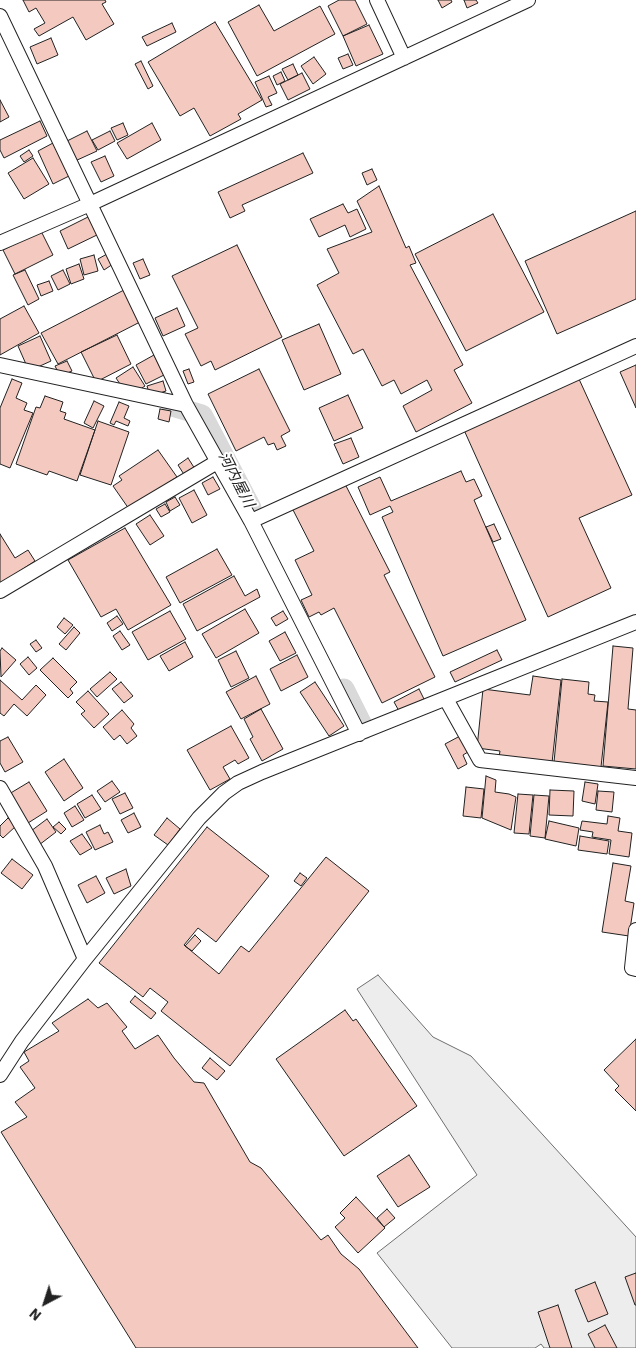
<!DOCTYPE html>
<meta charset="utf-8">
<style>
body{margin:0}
#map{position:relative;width:636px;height:1348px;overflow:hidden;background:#fff;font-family:"IBM Plex Sans",sans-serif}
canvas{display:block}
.north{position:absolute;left:20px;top:1278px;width:50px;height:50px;-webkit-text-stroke:4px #fff;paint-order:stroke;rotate:220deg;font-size:14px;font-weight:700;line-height:20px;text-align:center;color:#222}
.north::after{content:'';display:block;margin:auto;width:18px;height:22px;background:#222;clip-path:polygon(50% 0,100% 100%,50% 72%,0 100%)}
</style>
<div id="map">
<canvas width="636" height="1348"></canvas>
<div class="north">N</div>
</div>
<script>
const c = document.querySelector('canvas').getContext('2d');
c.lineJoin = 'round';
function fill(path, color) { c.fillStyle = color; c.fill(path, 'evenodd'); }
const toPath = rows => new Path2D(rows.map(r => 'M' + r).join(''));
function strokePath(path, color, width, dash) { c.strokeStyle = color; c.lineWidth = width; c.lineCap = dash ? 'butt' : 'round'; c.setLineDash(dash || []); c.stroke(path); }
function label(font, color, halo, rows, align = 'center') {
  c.font = font + ' "IBM Plex Sans","Noto Sans JP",sans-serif'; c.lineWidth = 4; c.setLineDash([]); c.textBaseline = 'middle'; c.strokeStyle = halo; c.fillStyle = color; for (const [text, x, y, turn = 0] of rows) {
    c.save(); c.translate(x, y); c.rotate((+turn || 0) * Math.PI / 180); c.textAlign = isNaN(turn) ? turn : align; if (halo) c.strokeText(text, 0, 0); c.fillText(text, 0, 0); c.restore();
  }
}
const parking = toPath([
 [378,975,433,1037,471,1056,636,1237,636,1348,544,1348,541,1344,535,1348,452,1348,377,1253,477,1175,357,989,378,975]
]);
fill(parking, '#ededed');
strokePath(parking, '#6f6f6f', 1);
strokePath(toPath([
 [172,406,202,415,251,508],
 [344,689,364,729]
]), '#d9d9d9', 21);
const building = toPath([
 [23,0,105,0,106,2,102,4,114,24,86,40,73,17,39,36,34,29,45,23,36,8,29,12,23,0],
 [339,0,355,0,367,24,343,36,328,6,339,0],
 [438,0,451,0,452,2,442,8,438,0],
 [464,0,476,0,478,3,467,8,464,0],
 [259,5,274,31,320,6,335,34,257,76,228,22,259,5],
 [215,22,262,100,238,114,241,119,210,136,194,108,180,116,148,62,215,22],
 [172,23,176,32,147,46,142,37,172,23],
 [369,25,383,54,356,66,343,36,369,25],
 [51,38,58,55,37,64,30,47,51,38],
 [348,54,353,65,343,69,338,58,348,54],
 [314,57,326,74,313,84,301,66,314,57],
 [141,61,153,86,148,89,135,64,141,61],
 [293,64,298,75,288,80,282,69,293,64],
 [281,72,285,81,277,85,273,76,281,72],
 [302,73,310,89,288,100,280,84,302,73],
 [269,76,277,93,268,97,272,105,266,107,255,82,269,76],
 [0,100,9,117,0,122,0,100],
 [40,121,47,136,4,158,0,150,0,140,40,121],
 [123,123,128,135,117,140,111,128,123,123],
 [152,123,161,140,127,159,117,143,152,123],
 [87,131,97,151,75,161,65,142,87,131],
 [110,131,115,141,98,150,92,140,110,131],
 [53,143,69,176,53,184,38,151,53,143],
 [29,150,33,156,24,162,20,156,29,150],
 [303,153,313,173,242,205,245,211,230,218,218,192,303,153],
 [105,156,114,176,101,182,91,162,105,156],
 [33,158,49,184,24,199,8,173,33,158],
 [372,169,377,180,367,185,362,173,372,169],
 [379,186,406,248,409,246,416,263,410,265,463,365,454,370,472,403,416,432,403,406,432,390,427,380,401,394,394,380,382,386,363,349,353,354,317,285,339,273,327,249,372,232,357,201,379,186],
 [343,204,348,213,357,209,366,229,350,237,345,225,319,237,310,219,343,204],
 [636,211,636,299,557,334,525,261,636,211],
 [493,214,544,312,466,351,415,254,493,214],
 [90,216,99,234,68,249,60,231,90,216],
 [41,231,53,255,15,274,3,250,41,231],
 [237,245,282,337,215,370,211,361,201,366,185,334,198,328,172,276,237,245],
 [107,254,113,264,104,270,98,259,107,254],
 [94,255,98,271,84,275,80,259,94,255],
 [143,259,150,275,140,279,133,263,143,259],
 [79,264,84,279,71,284,66,269,79,264],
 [25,270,39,299,28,305,13,275,25,270],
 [63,270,70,284,58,290,51,276,63,270],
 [49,281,53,291,41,296,37,285,49,281],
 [124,290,140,322,58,364,41,333,124,290],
 [24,306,39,333,0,355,0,319,24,306],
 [177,308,185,326,163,336,155,318,177,308],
 [319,324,341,374,304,390,282,340,319,324],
 [117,335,131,364,96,382,81,352,117,335],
 [40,336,51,361,29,371,18,346,40,336],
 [154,355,164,375,146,384,136,365,154,355],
 [67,361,72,371,60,376,55,366,67,361],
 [636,365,636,408,620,372,636,365],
 [133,367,145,386,134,393,124,390,116,378,133,367],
 [189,369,194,382,188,384,183,371,189,369],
 [259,369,290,431,281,436,286,446,277,450,274,443,268,445,264,437,236,451,208,394,259,369],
 [12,379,22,383,16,398,27,403,24,410,33,413,10,468,0,464,0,408,12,379],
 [579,379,632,495,579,518,611,588,548,617,464,430,579,379],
 [163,381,166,391,150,396,147,386,163,381],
 [348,395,363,428,334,441,319,408,348,395],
 [45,396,63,402,60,411,66,413,64,419,95,430,77,481,49,471,47,475,16,464,36,407,40,408,45,396],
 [94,401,104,406,93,428,84,423,94,401],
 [119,402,129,406,124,418,130,421,128,426,116,421,114,425,110,423,119,402],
 [160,409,171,411,169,422,158,419,160,409],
 [98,421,129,432,111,485,80,475,98,421],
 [351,438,359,457,343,464,334,444,351,438],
 [158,450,177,477,129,509,113,486,122,480,119,476,158,450],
 [188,458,195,469,185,476,178,465,188,458],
 [461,471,466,482,474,479,482,496,474,500,526,620,443,656,382,517,393,512,390,506,370,515,358,487,380,477,391,501,461,471],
 [213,477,220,489,208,495,202,483,213,477],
 [343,480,390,572,384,575,435,677,382,703,334,608,321,615,319,612,309,617,301,600,312,595,295,560,314,551,291,506,343,480],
 [194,490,207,515,192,523,179,498,194,490],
 [175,497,180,505,170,511,166,502,175,497],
 [165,504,170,512,161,517,156,509,165,504],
 [150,515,164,536,150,545,136,524,150,515],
 [494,524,501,539,493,542,486,527,494,524],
 [125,528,171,605,128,630,116,609,101,617,68,560,125,528],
 [0,534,15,558,28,550,35,561,0,584,0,534],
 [217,549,232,575,180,603,166,577,217,549],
 [234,576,245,596,257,589,260,597,197,631,183,604,234,576],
 [245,609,259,633,216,658,202,634,245,609],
 [170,611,186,639,148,660,132,632,170,611],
 [283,611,288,619,276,626,271,618,283,611],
 [117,616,123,624,112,631,107,623,117,616],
 [64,618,73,625,65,634,57,627,64,618],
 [74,627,80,633,66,650,59,644,74,627],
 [120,631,130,645,122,650,113,636,120,631],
 [285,632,296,653,280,661,269,641,285,632],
 [36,640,42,648,36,652,30,644,36,640],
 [185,642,193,657,169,671,160,656,185,642],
 [613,646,633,648,628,709,636,710,636,769,603,766,613,646],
 [2,648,16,660,1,677,0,651,2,648],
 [497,650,502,660,455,682,450,672,497,650],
 [236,651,249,678,231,687,218,660,236,651],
 [297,655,308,677,281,691,270,669,297,655],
 [28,657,37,668,29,675,20,664,28,657],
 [53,658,77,682,70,689,73,693,68,698,40,670,53,658],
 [110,672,117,679,97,697,90,689,110,672],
 [256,676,270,704,241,719,226,692,256,676],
 [533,676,561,680,552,763,499,757,500,751,477,748,483,689,530,695,533,676],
 [562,679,589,682,588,694,595,695,594,701,608,702,601,767,554,762,562,679],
 [0,680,22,700,36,685,46,695,27,716,14,704,4,716,0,713,0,680],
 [121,682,133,696,124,703,112,689,121,682],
 [315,682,344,726,329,736,300,692,315,682],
 [419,689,424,699,399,711,394,702,419,689],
 [88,691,109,714,94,728,81,714,85,711,76,702,88,691],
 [261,709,283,749,262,761,250,739,253,737,244,719,261,709],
 [122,710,134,724,131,728,137,736,127,744,120,735,114,740,103,727,122,710],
 [231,726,249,758,238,764,235,760,223,767,230,779,210,790,187,750,231,726],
 [460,736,468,752,463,755,467,764,458,769,445,744,460,736],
 [8,737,23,762,5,772,0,763,0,741,8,737],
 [64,759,83,788,64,801,45,772,64,759],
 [486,776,496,780,495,792,509,794,516,797,511,830,482,818,486,776],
 [112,781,120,792,105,802,97,791,112,781],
 [29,782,47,811,28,823,9,794,29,782],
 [585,782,598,784,595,804,582,801,585,782],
 [466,787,484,789,481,818,463,816,466,787],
 [550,790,574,791,573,816,549,815,550,790],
 [598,791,614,792,612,812,596,810,598,791],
 [125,793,133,808,120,814,112,799,125,793],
 [518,794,533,795,529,834,514,833,518,794],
 [92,795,101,809,85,818,77,804,92,795],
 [534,795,549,796,545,838,530,836,534,795],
 [75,806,84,820,72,827,64,813,75,806],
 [134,813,141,827,128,833,121,820,134,813],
 [608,816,620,818,618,831,632,833,629,857,609,854,611,840,592,837,593,832,580,830,582,821,607,824,608,816],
 [8,818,16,826,3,838,0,835,0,826,8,818],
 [167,818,180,829,168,845,154,835,167,818],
 [47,819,56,832,39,845,31,831,47,819],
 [549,821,579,828,576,846,545,839,549,821],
 [59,822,66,829,61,834,53,827,59,822],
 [100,825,104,834,108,832,113,842,95,850,86,832,100,825],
 [207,827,269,876,216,942,198,928,184,945,219,974,241,946,249,952,326,857,369,891,230,1066,161,1011,168,1002,150,988,143,997,99,963,207,827],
 [82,834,92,848,80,855,70,841,82,834],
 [580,836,609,841,607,854,578,850,580,836],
 [12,859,33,875,22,889,1,873,12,859],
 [613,863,631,866,625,901,634,903,629,936,602,932,613,863],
 [126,869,131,886,114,894,106,878,126,869],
 [300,873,307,878,301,886,294,881,300,873],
 [96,876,105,893,87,903,78,885,96,876],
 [195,935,201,941,192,951,185,946,195,935],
 [135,996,156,1013,151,1019,130,1002,135,996],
 [88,999,98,1008,107,1003,127,1027,122,1031,135,1049,158,1035,174,1058,194,1082,204,1083,250,1162,261,1168,321,1240,328,1235,341,1254,359,1269,418,1348,136,1348,1,1132,27,1117,15,1102,35,1088,20,1067,29,1061,24,1052,59,1031,52,1023,88,999],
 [345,1010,353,1021,356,1019,417,1106,344,1156,276,1059,345,1010],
 [636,1039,636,1111,615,1090,619,1086,604,1070,636,1039],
 [210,1058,225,1071,217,1080,202,1068,210,1058],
 [409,1155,430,1187,398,1207,377,1176,409,1155],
 [356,1197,385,1228,358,1253,335,1227,345,1218,340,1213,356,1197],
 [387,1209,395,1218,384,1227,377,1218,387,1209],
 [636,1273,636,1305,635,1305,625,1277,636,1273],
 [595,1282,608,1314,588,1322,575,1290,595,1282],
 [558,1305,572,1348,550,1348,538,1312,558,1305],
 [605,1325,617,1348,595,1348,588,1334,605,1325]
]);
fill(building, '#f3c9c0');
strokePath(building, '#222', 1);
const minor = toPath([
 [377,0,404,58],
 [0,16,186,405,251,521,359,734],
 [0,243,90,204,528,0],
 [0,365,186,405],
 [251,521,636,346],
 [0,591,217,462],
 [446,699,480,760,636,778],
 [0,788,45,866,85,959],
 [636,930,632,968,636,969],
 [0,1075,22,1041,85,959,199,818,224,793,238,783,262,772,636,622]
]);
strokePath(minor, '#222', 16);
strokePath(minor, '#fff', 14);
label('italic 15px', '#222', '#fff', [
 ["河内屋川",236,480,63]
]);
</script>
